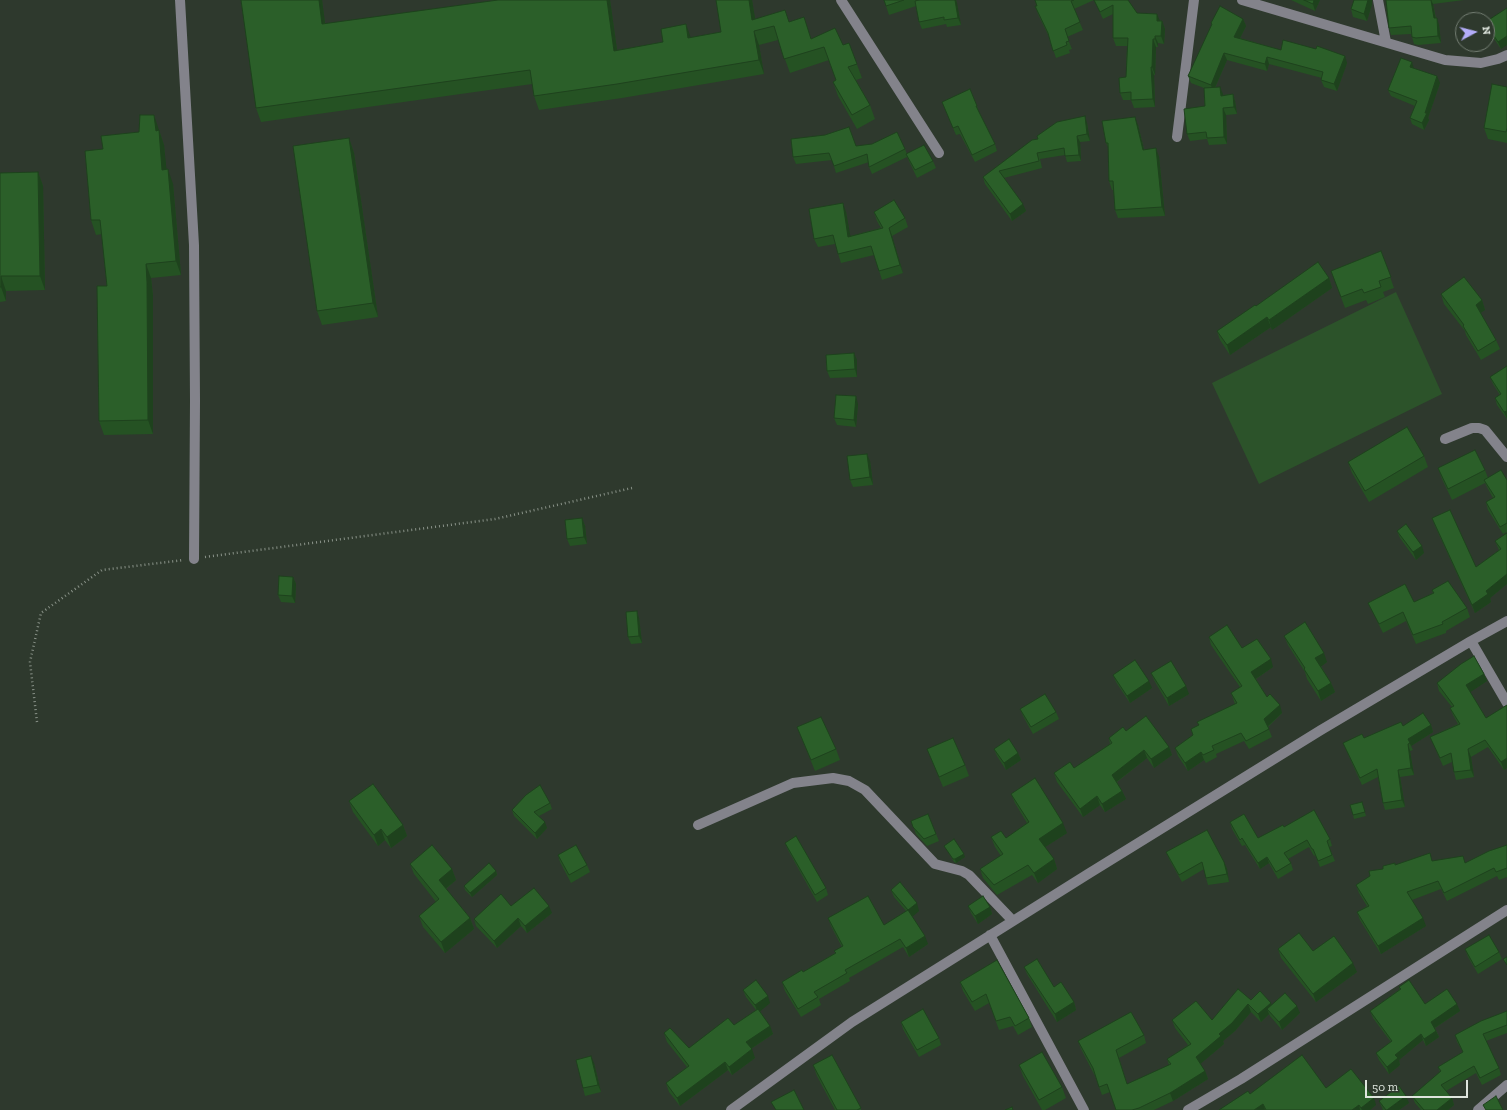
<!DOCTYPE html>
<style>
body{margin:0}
#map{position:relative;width:1507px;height:1110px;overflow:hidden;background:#2e392d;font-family:"Zilla Slab",serif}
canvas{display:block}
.north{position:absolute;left:1455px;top:12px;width:40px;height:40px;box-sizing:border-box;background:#2e392d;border:1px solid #747e73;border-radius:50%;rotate:83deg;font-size:11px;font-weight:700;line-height:16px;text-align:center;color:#dee5dd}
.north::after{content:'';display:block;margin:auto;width:14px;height:18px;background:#b3adf9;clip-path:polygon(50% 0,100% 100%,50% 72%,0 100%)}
.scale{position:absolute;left:1365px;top:1080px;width:103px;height:18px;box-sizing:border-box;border:2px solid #dee5dd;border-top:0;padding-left:5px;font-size:12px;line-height:14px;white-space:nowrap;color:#dee5dd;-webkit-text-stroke:3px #2e392d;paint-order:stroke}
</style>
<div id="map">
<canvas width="1507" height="1110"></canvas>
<div class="north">N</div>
<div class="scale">50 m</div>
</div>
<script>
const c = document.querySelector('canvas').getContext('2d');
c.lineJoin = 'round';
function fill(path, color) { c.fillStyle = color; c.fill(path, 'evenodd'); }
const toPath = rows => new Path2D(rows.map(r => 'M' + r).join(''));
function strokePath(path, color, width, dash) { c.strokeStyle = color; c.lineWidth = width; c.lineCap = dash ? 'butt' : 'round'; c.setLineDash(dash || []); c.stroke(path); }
fill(toPath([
 [1396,292,1442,394,1259,484,1212,383]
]), '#2c532a');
strokePath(toPath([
 [205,557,495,519,632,488],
 [37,722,30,662,41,613,102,570,184,560]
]), '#899288', 2.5, [1, 3]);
strokePath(toPath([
 [180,0,194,245,195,401,194,559],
 [841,0,939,153],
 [1242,0,1445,60,1481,63,1498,59,1507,55],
 [1378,0,1386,42],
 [1177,137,1194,0],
 [1445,439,1472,428,1479,428,1485,430,1507,457],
 [1471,641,1507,703],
 [698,825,793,783,833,778,849,781,865,790,935,864,962,871,969,875,1013,921],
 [990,935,1084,1110],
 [731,1110,852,1022,1088,874,1321,730,1471,641,1507,621],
 [1188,1110,1241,1079,1507,910],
 [1478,1110,1507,1085]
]), '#83838b', 10);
fill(toPath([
 [241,0,322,0,325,24,498,0,610,0,617,50,721,32,716,0,752,0,755,19,789,22,811,38,843,45,849,43,862,78,856,80,870,105,875,119,857,129,838,96,833,82,836,80,829,60,790,73,778,40,759,45,764,74,622,98,539,110,534,96,532,84,261,122,256,108],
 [884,0,956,0,961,25,947,27,946,24,922,29,919,22,916,6,889,15],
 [1035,0,1094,0,1074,9,1083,30,1067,37,1072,49,1069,50,1070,53,1056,58,1049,37,1038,14,1035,6,1037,6],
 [1094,0,1128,0,1137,13,1162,21,1165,29,1164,44,1158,43,1158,47,1156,47,1155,75,1154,75,1155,107,1134,108,1131,100,1123,100,1120,93,1126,77,1127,46,1116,46,1113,38,1113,14,1103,19],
 [1291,0,1320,0,1315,11],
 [1386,0,1464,0,1433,4,1436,18,1439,25,1441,43,1418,45,1414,44,1412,37,1411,34,1391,35,1389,28],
 [1372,4,1367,21,1353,17,1351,9],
 [1507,8,1501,49,1488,30,1487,27,1487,21],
 [1243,19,1246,26,1240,38,1281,50,1347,63,1337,91,1324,87,1321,80,1322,78,1269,64,1267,71,1227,60,1215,88,1223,94,1223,95,1233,94,1235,101,1237,114,1226,115,1227,144,1209,145,1207,139,1190,141,1187,134,1205,106,1204,88,1191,83,1188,76,1212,25,1211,23],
 [1414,69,1440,83,1428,118,1429,120,1424,130,1412,124,1410,118,1415,106,1391,96,1388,90],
 [1507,87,1507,143,1488,139,1484,128],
 [942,102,977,106,979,113,995,144,997,151,975,162,960,134,956,135],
 [1087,123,1090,141,1080,142,1081,161,1067,162,1065,155,1040,159,1042,168,1004,178,1026,211,1012,221,985,184,983,177],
 [1138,125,1144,149,1159,157,1165,216,1118,218,1115,210,1114,190,1112,190,1109,181,1109,149,1106,143],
 [159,130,164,145,166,170,173,184,181,275,151,278,153,296,153,434,104,435,99,421,107,286,102,234,96,235,91,220,103,149,139,132],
 [349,138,354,153,378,317,322,325,317,311],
 [856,146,905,149,907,154,933,161,936,168,917,178,909,161,907,157,872,174,869,167,869,162,836,173,832,160,796,164,793,157],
 [38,172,43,186,45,290,6,291,6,301,0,302,0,173],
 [846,212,850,236,881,228,877,221,874,212,905,218,908,227,892,236,903,273,882,280,874,255,841,263,835,244,818,247,814,239],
 [1381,251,1394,288,1383,292,1385,297,1368,304,1366,300,1345,308,1331,271],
 [1329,278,1332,288,1272,330,1271,327,1230,355,1220,340,1217,331],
 [1441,294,1482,300,1485,310,1480,313,1496,340,1500,349,1481,360,1466,335,1465,331,1444,304],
 [857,360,857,377,830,378,827,371],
 [1507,366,1507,419,1497,405,1495,398,1500,395,1493,384,1490,377],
 [858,404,856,427,837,425,834,418],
 [1424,456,1428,467,1369,502,1352,473,1348,462],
 [870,461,873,485,853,487,850,480],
 [1438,468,1485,470,1488,478,1507,480,1507,532,1503,534,1488,510,1486,502,1493,498,1487,487,1485,483,1452,500,1442,479],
 [582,518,585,526,587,544,570,546,567,539],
 [1432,518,1476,567,1499,550,1495,541,1507,533,1507,584,1490,598,1491,602,1475,613,1435,526],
 [1397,531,1424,553,1416,560,1400,538],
 [293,577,296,584,295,603,281,602,278,595],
 [1432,590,1467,608,1470,617,1446,631,1446,633,1416,644,1406,621,1383,633,1368,603,1414,602,1433,593],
 [639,618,642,643,631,644,628,637],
 [1284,636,1327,662,1321,666,1331,683,1335,692,1321,701,1307,679,1305,672,1288,645],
 [1209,637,1242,648,1273,667,1256,679,1267,697,1282,713,1268,727,1272,737,1249,749,1244,741,1216,754,1217,757,1206,763,1204,760,1188,771,1178,756,1175,748,1193,736,1191,729,1199,725,1197,722,1235,704,1231,693,1240,687,1211,645],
 [1151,673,1189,694,1169,706,1154,680],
 [1484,674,1487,681,1470,692,1486,718,1507,705,1507,768,1504,770,1488,747,1471,757,1474,777,1456,780,1454,772,1452,762,1443,766,1430,737,1458,724,1453,715,1450,708,1452,707,1439,691,1437,683],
 [1113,675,1152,688,1130,703,1116,682],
 [1020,709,1056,712,1059,719,1033,734,1023,716],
 [1431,725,1433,732,1411,746,1413,750,1410,751,1414,775,1400,777,1405,807,1385,810,1383,803,1378,777,1362,785,1346,750,1343,743,1364,738,1403,726],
 [797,727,836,749,840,760,815,771],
 [1126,731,1169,747,1172,755,1154,768,1147,758,1117,782,1122,791,1126,799,1105,812,1100,805,1083,817,1057,782,1054,773,1074,768,1110,744,1109,738],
 [927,749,965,765,969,776,943,787],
 [994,749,1018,753,1021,760,1006,770,997,756],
 [1011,794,1067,833,1045,847,1054,859,1057,869,1038,883,1032,875,997,895,983,878,980,869,1001,856,995,847,991,837,1006,838,1027,823,1015,803],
 [349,801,403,825,407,836,391,848,385,840,378,846,353,812],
 [1362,802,1366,816,1354,819,1353,815],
 [550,803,552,809,539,816,547,828,537,839,514,816,512,810],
 [928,814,939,841,927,846,916,834,911,821],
 [1230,822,1258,838,1284,827,1330,839,1332,846,1329,847,1335,861,1320,867,1315,855,1314,856,1309,847,1288,859,1291,863,1293,870,1278,879,1269,863,1260,869,1245,845,1242,846,1232,829],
 [785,843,826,888,828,895,817,902,788,850],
 [1507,845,1507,877,1499,880,1497,876,1447,901,1441,889,1412,900,1426,926,1381,954,1360,920,1357,912,1367,906,1359,893,1356,885,1383,869,1395,863,1396,865,1433,861,1465,863],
 [944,846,965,857,956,863,954,862,946,849],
 [1166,852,1224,862,1227,869,1229,882,1208,885,1206,878,1204,869,1182,882,1169,859],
 [558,855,587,865,590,872,571,883,560,862],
 [410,864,452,869,456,880,446,889,470,918,474,929,445,953,423,927,419,916,436,902,414,874],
 [496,871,497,875,472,897,465,890,464,886],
 [891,890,919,911,912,916,928,944,909,957,903,947,849,978,850,981,819,999,821,1005,801,1017,785,991,782,982,803,972,835,953,842,947,831,926,828,918,884,925,906,911,894,897],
 [511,906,552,913,527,933,521,926,497,948,476,926,474,919],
 [968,906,990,907,992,914,978,924,971,913],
 [1278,949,1313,951,1357,972,1316,1002,1281,958],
 [1465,949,1499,952,1502,959,1478,974,1468,957],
 [997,960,1029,1018,1032,1027,1018,1035,1013,1026,999,1030,989,1003,975,1011,963,991,960,982],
 [1024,967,1054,987,1074,1002,1076,1010,1057,1022,1027,974],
 [1399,987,1425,1004,1460,1011,1435,1028,1439,1037,1426,1046,1423,1040,1399,1060,1400,1065,1389,1074,1379,1060,1376,1053,1391,1042,1373,1018,1370,1011,1400,989],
 [743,990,770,1003,760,1011,770,1026,773,1034,751,1049,755,1058,732,1075,728,1070,680,1106,669,1092,666,1083,687,1067,667,1042,664,1033,689,1048,734,1025,756,1010,746,997],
 [1251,1000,1300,1013,1282,1030,1270,1016,1269,1014,1261,1022,1251,1012,1235,1031,1223,1041,1224,1044,1200,1064,1205,1071,1208,1079,1173,1101,1154,1110,1116,1110,1110,1092,1102,1095,1095,1076,1081,1049,1078,1041,1144,1035,1146,1043,1119,1058,1127,1084,1169,1065,1167,1059,1188,1045,1175,1028,1172,1020,1212,1020],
 [1507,1011,1507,1033,1486,1041,1499,1068,1501,1075,1482,1085,1476,1073,1446,1091,1452,1098,1454,1105,1448,1110,1421,1110,1415,1103,1412,1096,1440,1072,1438,1067,1463,1052,1457,1042,1455,1035],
 [901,1022,939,1038,941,1045,919,1057,903,1029],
 [594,1063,601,1092,585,1096,583,1088],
 [813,1065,861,1108,861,1110,835,1110,817,1076],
 [1019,1065,1062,1087,1066,1098,1045,1110,1042,1110,1023,1076],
 [1326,1088,1376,1105,1370,1110,1219,1110,1250,1094],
 [1379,1101,1409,1103,1399,1110,1383,1110]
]), '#255223');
fill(toPath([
 [319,0,322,0,327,38,322,24],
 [607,0,610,0,619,64,614,51],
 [749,0,752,0,757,30,752,20],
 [955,0,956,0,957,3,961,25,958,18],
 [1314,0,1320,0,1315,11,1313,4],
 [1368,0,1372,0,1372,4,1367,21,1364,14],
 [1431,0,1433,4,1437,26,1434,18],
 [1157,14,1160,21,1157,21],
 [1437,18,1439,25,1441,43,1438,36],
 [1243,19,1246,26,1237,44,1234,37],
 [1162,21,1165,29,1164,44,1161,36],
 [686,24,691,38,688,38],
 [754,31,759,45,764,74,759,60],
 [1155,36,1158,43,1158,47,1155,39],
 [1507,36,1507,45,1501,49,1498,42],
 [1153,39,1156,47,1155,75,1152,67],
 [1224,53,1227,60,1213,92,1211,85],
 [1345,56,1347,63,1337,91,1334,84],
 [1267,57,1269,64,1267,71,1265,64],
 [1412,62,1414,69,1410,67],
 [1151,67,1154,75,1155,107,1153,99],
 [1437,76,1440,83,1428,118,1429,120,1424,130,1422,123],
 [1220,87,1223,94,1223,103,1221,96],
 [1233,94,1235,101,1237,114,1234,107],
 [1223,108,1226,115,1227,144,1224,137],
 [154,115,164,145,168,184,162,170,156,131],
 [1085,116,1087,123,1090,141,1087,134],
 [1135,117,1138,125,1146,158,1143,150],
 [1077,136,1080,142,1081,161,1079,155],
 [349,138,354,153,378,317,373,303],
 [1156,148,1159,157,1165,216,1162,207],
 [168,169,173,184,181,275,176,261],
 [38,172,43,186,45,290,40,276],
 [843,203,846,212,852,245,848,237],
 [1023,204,1026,211,1012,221,1010,214],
 [889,228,892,236,903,273,900,265],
 [146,264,151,278,153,296,153,434,148,420],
 [1,276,6,291,6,301,1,287],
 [1329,278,1332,288,1272,330,1269,320],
 [1482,300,1485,310,1479,314,1476,305],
 [1267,317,1271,327,1230,355,1227,345],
 [854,353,857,360,857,377,855,369],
 [856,396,858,404,856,427,854,420],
 [1507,411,1507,419,1504,412],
 [867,454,870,461,873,485,870,477],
 [582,518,585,526,587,544,584,537],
 [1422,546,1424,553,1416,560,1413,552],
 [1507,574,1507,584,1490,598,1491,602,1475,613,1472,605,1486,591],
 [293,577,296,584,295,603,292,596],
 [637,611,639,618,642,643,639,636],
 [1324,653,1327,662,1319,668,1315,658],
 [1271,659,1273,667,1254,680,1251,672],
 [1484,674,1487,681,1469,693,1466,685],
 [1149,681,1152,688,1130,703,1127,696],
 [1331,683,1335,692,1321,701,1318,691],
 [1186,686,1189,694,1169,706,1167,698],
 [1280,705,1282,713,1267,727,1264,719],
 [1431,725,1433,732,1411,746,1408,739],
 [1408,744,1410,751,1414,775,1411,768],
 [1169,747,1172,755,1154,768,1151,759],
 [1468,749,1471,757,1474,777,1471,770],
 [1144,750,1147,758,1115,783,1112,775],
 [1201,752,1204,760,1188,771,1185,763],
 [1018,753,1021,760,1006,770,1004,763],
 [1507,758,1507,768,1504,770,1501,762],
 [1398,770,1400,777,1405,807,1402,800],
 [1122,791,1126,799,1105,812,1102,804],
 [1097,796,1100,805,1083,817,1080,809],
 [545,822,547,828,537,839,535,833],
 [1063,823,1067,833,1042,849,1039,839],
 [403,825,407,836,391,848,387,837],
 [381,829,385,840,378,846,374,835],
 [964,854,965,857,956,863,955,859],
 [1267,857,1269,863,1260,869,1258,863],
 [1054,859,1057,869,1038,883,1034,873],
 [1224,862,1227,869,1229,882],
 [452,869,456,880,443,891,439,880],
 [496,871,497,875,472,897,470,893],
 [917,903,919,911,911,918,908,910],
 [549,906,552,913,527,933,525,926],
 [990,907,992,914,978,924,975,916],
 [470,918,474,929,445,953,441,942],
 [518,918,521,926,497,948,494,941],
 [1423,918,1426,926,1381,954,1378,946],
 [925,936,928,944,909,957,906,948],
 [1353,963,1357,972,1316,1002,1313,994],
 [768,996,770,1003,758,1013,755,1005],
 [1074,1002,1076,1010,1057,1022,1055,1014],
 [1271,1003,1274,1011,1267,1009,1269,1014,1261,1022,1258,1014],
 [1248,1004,1251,1012,1235,1031,1223,1041,1224,1044,1199,1065,1196,1057],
 [1457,1004,1460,1011,1433,1029,1431,1022],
 [1297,1006,1300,1013,1282,1030,1279,1022],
 [770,1026,773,1034,749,1050,746,1042],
 [1436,1031,1439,1037,1426,1046,1424,1039],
 [1421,1034,1423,1040,1399,1060,1400,1065,1389,1074,1387,1067,1395,1055],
 [752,1049,755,1058,732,1075,729,1067],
 [591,1056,594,1063,601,1092,598,1085],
 [725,1062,728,1070,680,1106,677,1098],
 [1205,1071,1208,1079,1173,1101,1170,1093],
 [1406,1096,1409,1103,1399,1110,1387,1110],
 [1374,1098,1376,1105,1370,1110,1362,1110,1361,1108],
 [1452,1098,1454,1105,1448,1110,1437,1110],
 [1263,1104,1265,1110,1254,1110],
 [1359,1105,1360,1110,1352,1110]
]), '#1e421d');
const building = toPath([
 [241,0,319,0,322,24,498,0,607,0,614,51,663,42,661,29,686,24,688,38,721,32,716,0,749,0,752,20,785,10,789,22,804,17,811,39,835,28,843,45,849,43,857,64,848,67,870,105,852,115,833,82,836,80,824,47,784,59,774,26,754,31,759,60,617,84,534,96,530,70,256,108,241,0],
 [884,0,904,0,886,6,884,0],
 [919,0,955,0,958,18,944,20,944,17,919,22,915,1,919,0],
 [1035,0,1074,0,1071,1,1080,22,1065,29,1069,41,1066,42,1067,45,1053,51,1048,33,1035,6,1037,6,1035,0],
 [1094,0,1128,0,1137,13,1157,14,1157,21,1162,21,1161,36,1155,36,1155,39,1153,39,1152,67,1151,67,1153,99,1131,100,1131,92,1120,93,1119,78,1126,77,1128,38,1113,38,1113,5,1100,12,1094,0],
 [1304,0,1314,0,1313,4,1304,0],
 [1354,0,1368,0,1364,14,1351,9,1354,0],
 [1386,0,1431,0,1434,18,1437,18,1438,36,1416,38,1412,37,1411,26,1389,28,1386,0],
 [1220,6,1243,19,1234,37,1281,50,1283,40,1316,49,1317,46,1345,56,1334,84,1321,80,1323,72,1267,57,1265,64,1224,53,1211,85,1188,76,1212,24,1211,23,1220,6],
 [1507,8,1507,36,1498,42,1487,25,1487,21,1507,8],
 [1401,58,1412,62,1410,67,1437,76,1425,113,1427,113,1422,123,1410,118,1417,101,1388,90,1401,58],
 [1492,84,1507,87,1507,128,1506,132,1484,128,1492,84],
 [1220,87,1221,96,1233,94,1234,107,1223,108,1224,137,1207,138,1206,132,1187,134,1184,109,1205,106,1204,88,1220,87],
 [970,89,977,106,976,106,995,144,972,155,958,126,953,128,942,102,970,89],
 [140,115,154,115,156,131,159,130,162,170,168,169,176,261,146,264,147,282,148,420,99,421,97,286,107,286,100,220,91,220,85,151,103,149,101,136,139,132,140,115],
 [1085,116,1087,134,1077,136,1079,155,1065,156,1064,148,1037,153,1039,161,999,171,1023,204,1010,214,983,177,1032,140,1038,139,1037,136,1057,122,1085,116],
 [1135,117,1143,150,1156,148,1162,207,1115,210,1113,181,1109,181,1108,143,1106,143,1102,121,1135,117],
 [849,127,856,146,872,144,897,132,905,149,869,167,867,154,834,166,829,153,793,157,791,139,825,135,849,127],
 [349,138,373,303,317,311,293,146,349,138],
 [924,145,933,161,915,170,906,154,924,145],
 [38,172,40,276,1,276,1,287,0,287,0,173,38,172],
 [894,200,905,218,889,228,900,265,879,271,871,246,838,254,833,235,814,239,809,209,843,203,848,237,883,228,874,212,894,200],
 [1381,251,1391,277,1379,281,1381,287,1364,293,1362,289,1341,297,1331,271,1381,251],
 [1318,262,1329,278,1269,320,1267,317,1227,345,1217,331,1255,305,1256,306,1318,262],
 [1464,277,1482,300,1476,305,1496,340,1478,351,1463,326,1464,325,1441,294,1464,277],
 [854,353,855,369,827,371,826,355,854,353],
 [1507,366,1507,411,1504,412,1495,398,1501,394,1490,377,1507,366],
 [836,395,856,396,854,420,834,418,836,395],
 [1407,427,1424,456,1365,491,1348,462,1407,427],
 [1475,450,1485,470,1448,489,1438,468,1475,450],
 [867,454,870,477,850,480,847,456,867,454],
 [1501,470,1507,480,1507,523,1500,527,1486,502,1495,497,1484,480,1501,470],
 [1450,510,1476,567,1501,549,1495,541,1507,533,1507,574,1486,591,1488,594,1472,605,1432,518,1450,510],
 [582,518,584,537,567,539,565,520,582,518],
 [1406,524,1422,546,1413,552,1397,531,1406,524],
 [279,576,293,577,292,596,278,595,279,576],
 [1448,581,1467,608,1442,622,1443,624,1413,635,1403,612,1379,624,1368,603,1405,584,1414,602,1434,593,1432,590,1448,581],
 [637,611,639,636,628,637,626,612,637,611],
 [1305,622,1324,653,1315,658,1331,683,1318,691,1304,669,1305,668,1284,636,1305,622],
 [1227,625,1242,648,1257,639,1271,659,1251,672,1267,697,1270,694,1280,705,1264,719,1269,729,1246,741,1241,733,1212,746,1214,750,1203,755,1201,752,1185,763,1175,748,1193,735,1191,729,1199,725,1197,722,1237,703,1231,693,1242,686,1209,637,1227,625],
 [1474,656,1484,674,1466,685,1486,718,1507,705,1507,758,1501,762,1485,740,1468,749,1471,770,1454,772,1451,753,1440,758,1430,737,1460,724,1450,708,1454,706,1437,683,1461,664,1474,656],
 [1135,660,1149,681,1127,696,1113,675,1135,660],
 [1171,661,1186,686,1167,698,1151,673,1171,661],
 [1045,694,1056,712,1031,727,1020,709,1045,694],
 [1423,713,1431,725,1408,739,1410,743,1408,744,1411,768,1398,770,1402,800,1383,803,1377,769,1360,778,1343,743,1362,734,1364,738,1401,722,1403,726,1423,713],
 [1146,716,1169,747,1151,759,1144,750,1112,775,1122,791,1102,804,1097,796,1080,809,1054,773,1070,762,1074,768,1112,743,1109,738,1123,727,1126,731,1146,716],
 [821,717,836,749,811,760,797,727,821,717],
 [953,738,965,765,939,777,927,749,953,738],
 [1009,739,1018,753,1004,763,994,749,1009,739],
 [1035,778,1063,823,1039,839,1054,859,1034,873,1028,865,994,885,980,869,1003,854,991,837,1001,831,1006,838,1029,822,1011,794,1035,778],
 [373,784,403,825,387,837,381,829,374,835,349,801,373,784],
 [540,785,550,803,534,812,545,822,535,833,512,810,526,795,540,785],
 [1362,802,1365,812,1353,815,1350,805,1362,802],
 [1314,810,1330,839,1327,841,1332,855,1318,861,1313,849,1312,849,1307,840,1284,853,1291,863,1276,872,1267,857,1258,863,1242,838,1240,840,1230,822,1244,814,1258,838,1283,825,1284,827,1314,810],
 [928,814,936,834,924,839,913,827,911,821,928,814],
 [1207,830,1224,862,1227,874,1206,878,1202,862,1179,875,1166,852,1207,830],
 [796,836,826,888,815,895,785,843,796,836],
 [954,839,964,854,955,859,953,859,944,846,954,839],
 [432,845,452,869,439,880,470,918,441,942,419,916,439,899,410,864,432,845],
 [576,845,587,865,569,875,558,855,576,845],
 [1507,845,1507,868,1496,872,1494,868,1444,893,1438,881,1407,892,1423,918,1378,946,1357,912,1369,906,1356,885,1370,876,1369,871,1383,869,1383,866,1395,863,1395,865,1430,853,1432,861,1463,856,1465,863,1489,851,1507,845],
 [489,863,496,871,470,893,464,886,489,863],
 [900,882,917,903,908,910,891,890,900,882],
 [534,888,549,906,525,926,518,918,494,941,474,919,501,894,511,906,534,888],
 [868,896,884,925,908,910,925,936,906,948,900,939,845,970,847,973,814,992,818,997,798,1009,782,982,802,970,803,972,836,953,834,951,843,946,828,918,868,896],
 [983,896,990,907,975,916,968,906,983,896],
 [1299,933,1313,951,1334,936,1353,963,1313,994,1278,949,1299,933],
 [1489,935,1499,952,1475,967,1465,949,1489,935],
 [1507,957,1507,965,1503,959,1507,957],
 [1037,959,1054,987,1061,982,1074,1002,1055,1014,1024,967,1037,959],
 [997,960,1029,1018,1015,1026,1010,1017,996,1021,986,994,972,1002,960,982,997,960],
 [756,980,768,996,755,1005,743,990,756,980],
 [1409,980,1425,1004,1447,989,1457,1004,1431,1022,1436,1031,1424,1039,1421,1034,1395,1055,1398,1058,1387,1067,1376,1053,1392,1041,1370,1011,1401,989,1399,987,1409,980],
 [1238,989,1251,1000,1260,991,1271,1003,1258,1014,1248,1004,1232,1023,1219,1034,1221,1036,1196,1057,1205,1071,1170,1093,1139,1108,1132,1110,1116,1110,1107,1084,1099,1087,1093,1068,1078,1041,1131,1012,1144,1035,1116,1050,1127,1084,1171,1064,1167,1059,1191,1044,1172,1020,1196,1001,1212,1020,1238,989],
 [1285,993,1297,1006,1279,1022,1267,1009,1285,993],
 [758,1009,770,1026,746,1042,752,1049,729,1067,725,1062,677,1098,666,1083,689,1066,664,1033,670,1028,689,1048,728,1018,734,1025,758,1009],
 [923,1009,939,1038,917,1050,901,1022,923,1009],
 [1507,1011,1507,1025,1483,1034,1499,1068,1480,1078,1474,1066,1441,1085,1452,1098,1437,1110,1424,1110,1412,1096,1441,1071,1438,1067,1463,1052,1455,1035,1481,1021,1507,1011],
 [1042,1052,1062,1087,1039,1100,1019,1065,1042,1052],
 [832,1055,861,1108,857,1110,837,1110,813,1065,832,1055],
 [1302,1055,1326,1088,1351,1069,1374,1098,1361,1108,1359,1105,1352,1110,1266,1110,1263,1104,1254,1110,1219,1110,1248,1091,1250,1094,1302,1055],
 [591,1056,598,1085,583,1088,576,1060,591,1056],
 [1399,1086,1406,1096,1387,1110,1386,1110,1379,1101,1399,1086],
 [794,1090,804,1110,776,1110,771,1102,794,1090],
 [1496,1096,1503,1110,1486,1110,1483,1105,1496,1096],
 [1012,1107,1013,1110,1005,1110,1012,1107]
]);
fill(building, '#2b5f29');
strokePath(building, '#1e421d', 1);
</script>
